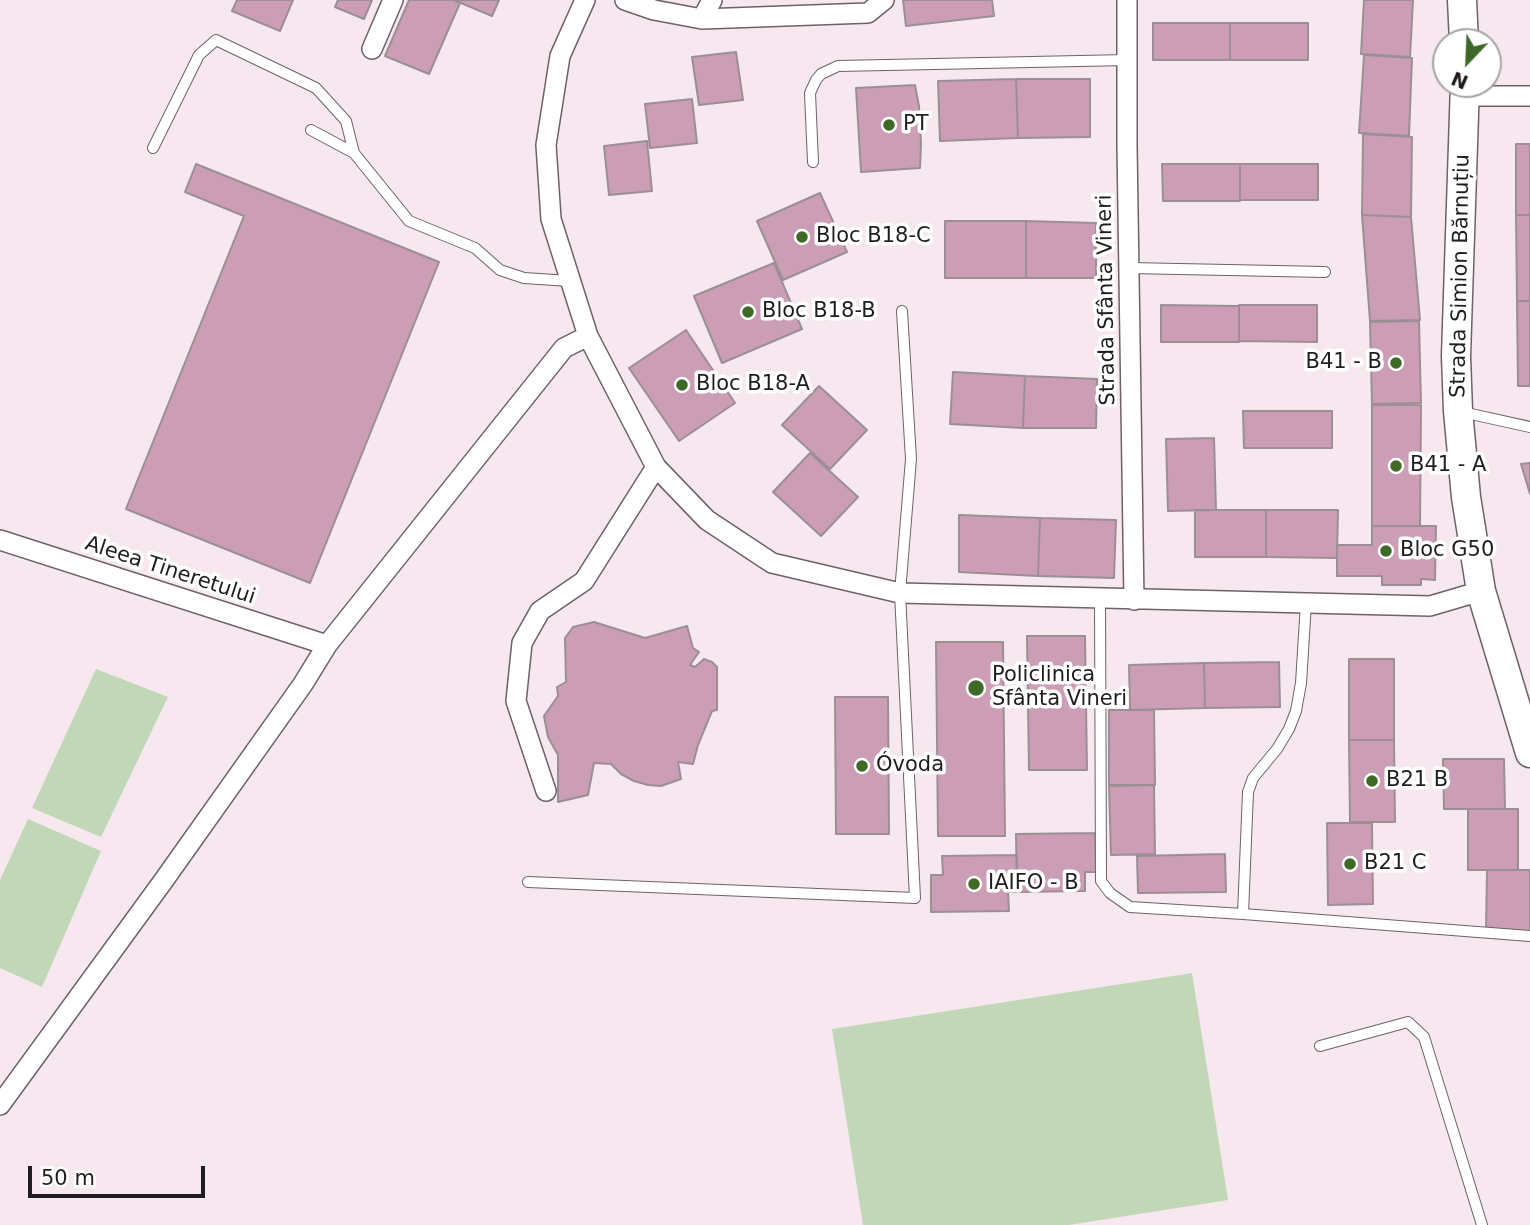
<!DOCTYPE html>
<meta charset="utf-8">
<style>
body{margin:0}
#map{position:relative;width:1530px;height:1225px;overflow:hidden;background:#f7e8f0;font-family:"DejaVu Sans",sans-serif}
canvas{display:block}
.north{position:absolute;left:1432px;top:28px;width:70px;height:70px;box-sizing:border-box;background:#fff;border:2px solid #a6a4a5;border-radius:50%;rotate:203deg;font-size:19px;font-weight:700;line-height:28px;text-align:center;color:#211c1f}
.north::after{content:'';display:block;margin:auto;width:24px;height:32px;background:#3e6927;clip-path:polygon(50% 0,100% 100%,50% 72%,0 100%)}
.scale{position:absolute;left:28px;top:1166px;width:177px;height:32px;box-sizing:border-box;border:4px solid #211c1f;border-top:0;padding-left:9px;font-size:21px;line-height:24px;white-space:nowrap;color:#211c1f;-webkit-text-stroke:5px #fff;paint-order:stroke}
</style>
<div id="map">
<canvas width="1530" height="1225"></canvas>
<div class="north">N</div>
<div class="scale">50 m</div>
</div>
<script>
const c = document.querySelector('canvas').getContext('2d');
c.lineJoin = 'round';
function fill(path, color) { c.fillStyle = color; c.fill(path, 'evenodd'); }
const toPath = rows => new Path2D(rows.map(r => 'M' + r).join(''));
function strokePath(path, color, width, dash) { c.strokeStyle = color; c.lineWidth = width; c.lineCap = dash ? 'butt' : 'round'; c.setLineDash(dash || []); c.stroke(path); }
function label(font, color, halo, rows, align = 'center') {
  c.font = font + ' "DejaVu Sans",sans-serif'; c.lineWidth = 7; c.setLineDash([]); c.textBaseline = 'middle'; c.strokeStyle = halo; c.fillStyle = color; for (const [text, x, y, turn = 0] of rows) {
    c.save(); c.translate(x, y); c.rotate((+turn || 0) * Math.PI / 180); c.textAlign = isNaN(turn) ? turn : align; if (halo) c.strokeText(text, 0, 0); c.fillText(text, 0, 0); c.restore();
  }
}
fill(toPath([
 [96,669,168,697,101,837,32,808],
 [28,819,101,851,42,987,0,968,0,880],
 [1192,973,1228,1200,1069,1225,863,1225,832,1029]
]), '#c2d7b8');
const building = toPath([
 [237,0,293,0,280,31,232,11,237,0],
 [338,0,372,0,364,19,335,7,338,0],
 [409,0,454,0,460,3,429,74,385,56,409,0],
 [454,0,499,0,492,16,454,0],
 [903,0,992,0,994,16,906,26,903,0],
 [1364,0,1413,0,1410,57,1361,54,1364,0],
 [1153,23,1230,23,1230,60,1153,60,1153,23],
 [1230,23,1308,23,1308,60,1230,60,1230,23],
 [736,52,743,100,699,105,692,57,736,52],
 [1364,55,1412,58,1409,136,1359,133,1364,55],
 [1016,79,1090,79,1090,137,1018,138,1016,79],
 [1016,79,1018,138,940,141,938,81,1016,79],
 [915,85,919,106,921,143,920,168,861,172,856,88,915,85],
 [692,99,697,143,650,148,645,104,692,99],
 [1363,134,1412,137,1411,217,1362,215,1363,134],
 [647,141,652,191,609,195,604,146,647,141],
 [1516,144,1530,144,1530,215,1516,215,1516,144],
 [196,164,439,262,310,583,126,509,244,216,185,192,196,164],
 [1162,164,1240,164,1240,201,1163,201,1162,164],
 [1240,164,1318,164,1318,200,1240,200,1240,164],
 [820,193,847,252,783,280,757,221,820,193],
 [1362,215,1411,217,1420,320,1370,321,1362,215],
 [1516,215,1530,215,1530,301,1517,301,1516,215],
 [945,221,1026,221,1026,278,945,278,945,221],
 [1026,221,1096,223,1096,278,1026,278,1026,221],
 [774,263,802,329,722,363,694,296,774,263],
 [1517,301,1530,301,1530,386,1518,386,1517,301],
 [1161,305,1239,306,1239,342,1161,342,1161,305],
 [1239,305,1317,305,1317,342,1239,341,1239,305],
 [1419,321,1421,403,1372,404,1370,322,1419,321],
 [686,330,735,403,679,441,629,368,686,330],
 [953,372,1025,376,1023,428,950,424,953,372],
 [1025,376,1097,379,1096,428,1023,428,1025,376],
 [819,386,867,430,830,469,782,425,819,386],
 [1372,405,1421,405,1420,526,1372,526,1372,405],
 [1243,411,1332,411,1332,448,1244,448,1243,411],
 [1214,438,1216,510,1168,511,1166,439,1214,438],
 [810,453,858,497,821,536,773,492,810,453],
 [1530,463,1530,494,1521,464,1530,463],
 [1195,510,1266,510,1266,557,1195,557,1195,510],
 [1266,510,1338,510,1337,558,1266,557,1266,510],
 [959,515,1040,518,1038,576,959,572,959,515],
 [1040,518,1116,520,1114,578,1038,576,1040,518],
 [1372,526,1436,526,1435,580,1421,579,1421,585,1382,585,1382,576,1337,576,1337,545,1372,545,1372,526],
 [594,622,645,638,687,626,693,648,699,652,690,665,695,667,704,659,712,662,717,667,717,710,712,711,698,745,693,764,678,762,681,779,661,786,648,785,634,781,621,774,611,764,594,763,588,795,558,802,558,755,548,737,544,716,558,696,557,687,566,682,565,638,573,627,594,622],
 [1027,636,1085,636,1087,770,1029,770,1027,636],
 [936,642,1003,642,1005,836,938,836,936,642],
 [1349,659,1394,659,1394,740,1349,740,1349,659],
 [1279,662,1280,707,1205,708,1204,663,1279,662],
 [1204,663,1205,708,1130,710,1129,665,1204,663],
 [835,697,888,697,889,834,836,834,835,697],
 [1109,710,1154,710,1155,785,1109,785,1109,710],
 [1349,740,1394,740,1395,822,1350,822,1349,740],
 [1443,759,1504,759,1505,809,1444,809,1443,759],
 [1154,785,1155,854,1111,855,1109,786,1154,785],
 [1468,809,1518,809,1518,870,1468,870,1468,809],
 [1327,823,1372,823,1373,904,1328,905,1327,823],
 [1095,833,1096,872,1085,872,1085,891,1017,892,1016,834,1095,833],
 [1225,854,1226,892,1138,893,1137,856,1225,854],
 [1017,855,1017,892,1008,892,1009,911,931,912,931,875,943,875,942,856,1017,855],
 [1487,870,1530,870,1530,931,1486,931,1487,870]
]);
fill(building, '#cc9eb6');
strokePath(building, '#9c8e95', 2);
const lane = toPath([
 [311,130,354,153,409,221,475,248,500,270,524,278,570,281],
 [153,148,199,55,216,40,316,88,346,121,354,153],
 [813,162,810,93,816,80,821,74,838,66,1128,60],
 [1130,268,1325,272],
 [1462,412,1530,427],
 [1100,598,1101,881,1110,893,1130,907,1243,914,1530,936],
 [528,882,915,898,900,593,911,459,902,311],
 [1243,914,1248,792,1253,778,1277,749,1289,729,1296,711,1301,683,1306,603],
 [1320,1046,1408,1022,1424,1037,1482,1225]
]);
const street = toPath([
 [585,0,560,56,546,145,551,219,588,336,656,467,707,520,772,563,900,593,1430,606,1481,591],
 [625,0,654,10,702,19,868,13,884,0],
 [1127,0,1127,146,1134,600],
 [702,19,712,0],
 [372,49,393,0],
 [1466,96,1530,96],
 [0,540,327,645],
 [546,791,516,701,522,643,540,611,584,581,656,467],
 [0,1105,164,880,303,684,327,645,564,348,588,336]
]);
const secondary = toPath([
 [1462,0,1464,42],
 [1465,84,1456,356,1458,411,1466,497,1481,591,1530,753]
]);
strokePath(lane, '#6e6168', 12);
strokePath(street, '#6e6168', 22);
strokePath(secondary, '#6e6168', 31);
strokePath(lane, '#fff', 10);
strokePath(street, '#fff', 19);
strokePath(secondary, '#fff', 28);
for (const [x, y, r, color] of [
 [889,125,7,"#3e6927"],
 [802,237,7,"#3e6927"],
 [748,312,7,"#3e6927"],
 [1396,363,7,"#3e6927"],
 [682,385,7,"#3e6927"],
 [1396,466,7,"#3e6927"],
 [1386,551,7,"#3e6927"],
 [976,688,9,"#3e6927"],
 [862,766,7,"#3e6927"],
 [1372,781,7,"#3e6927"],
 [1350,864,7,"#3e6927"],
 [974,884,7,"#3e6927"]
]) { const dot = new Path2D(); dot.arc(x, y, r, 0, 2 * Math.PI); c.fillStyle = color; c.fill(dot); strokePath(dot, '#fff', 2.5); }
label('21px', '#211c1f', '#fff', [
 ["PT",903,125],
 ["Bloc B18-C",816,237],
 ["Bloc B18-B",762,312],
 ["B41 - B",1382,363,"right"],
 ["Bloc B18-A",696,385],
 ["B41 - A",1410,466],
 ["Bloc G50",1400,551],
 ["Policlinica",992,676],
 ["Sfânta Vineri",992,700],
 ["Óvoda",876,766],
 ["B21 B",1386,781],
 ["B21 C",1364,864],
 ["IAIFO - B",988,884]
], 'left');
label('21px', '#211c1f', '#fff', [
 ["Strada Simion Bărnuțiu",1461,276,-89],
 ["Strada Sfânta Vineri",1107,300,-91],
 ["Aleea Tineretului",170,571,18]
]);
</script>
